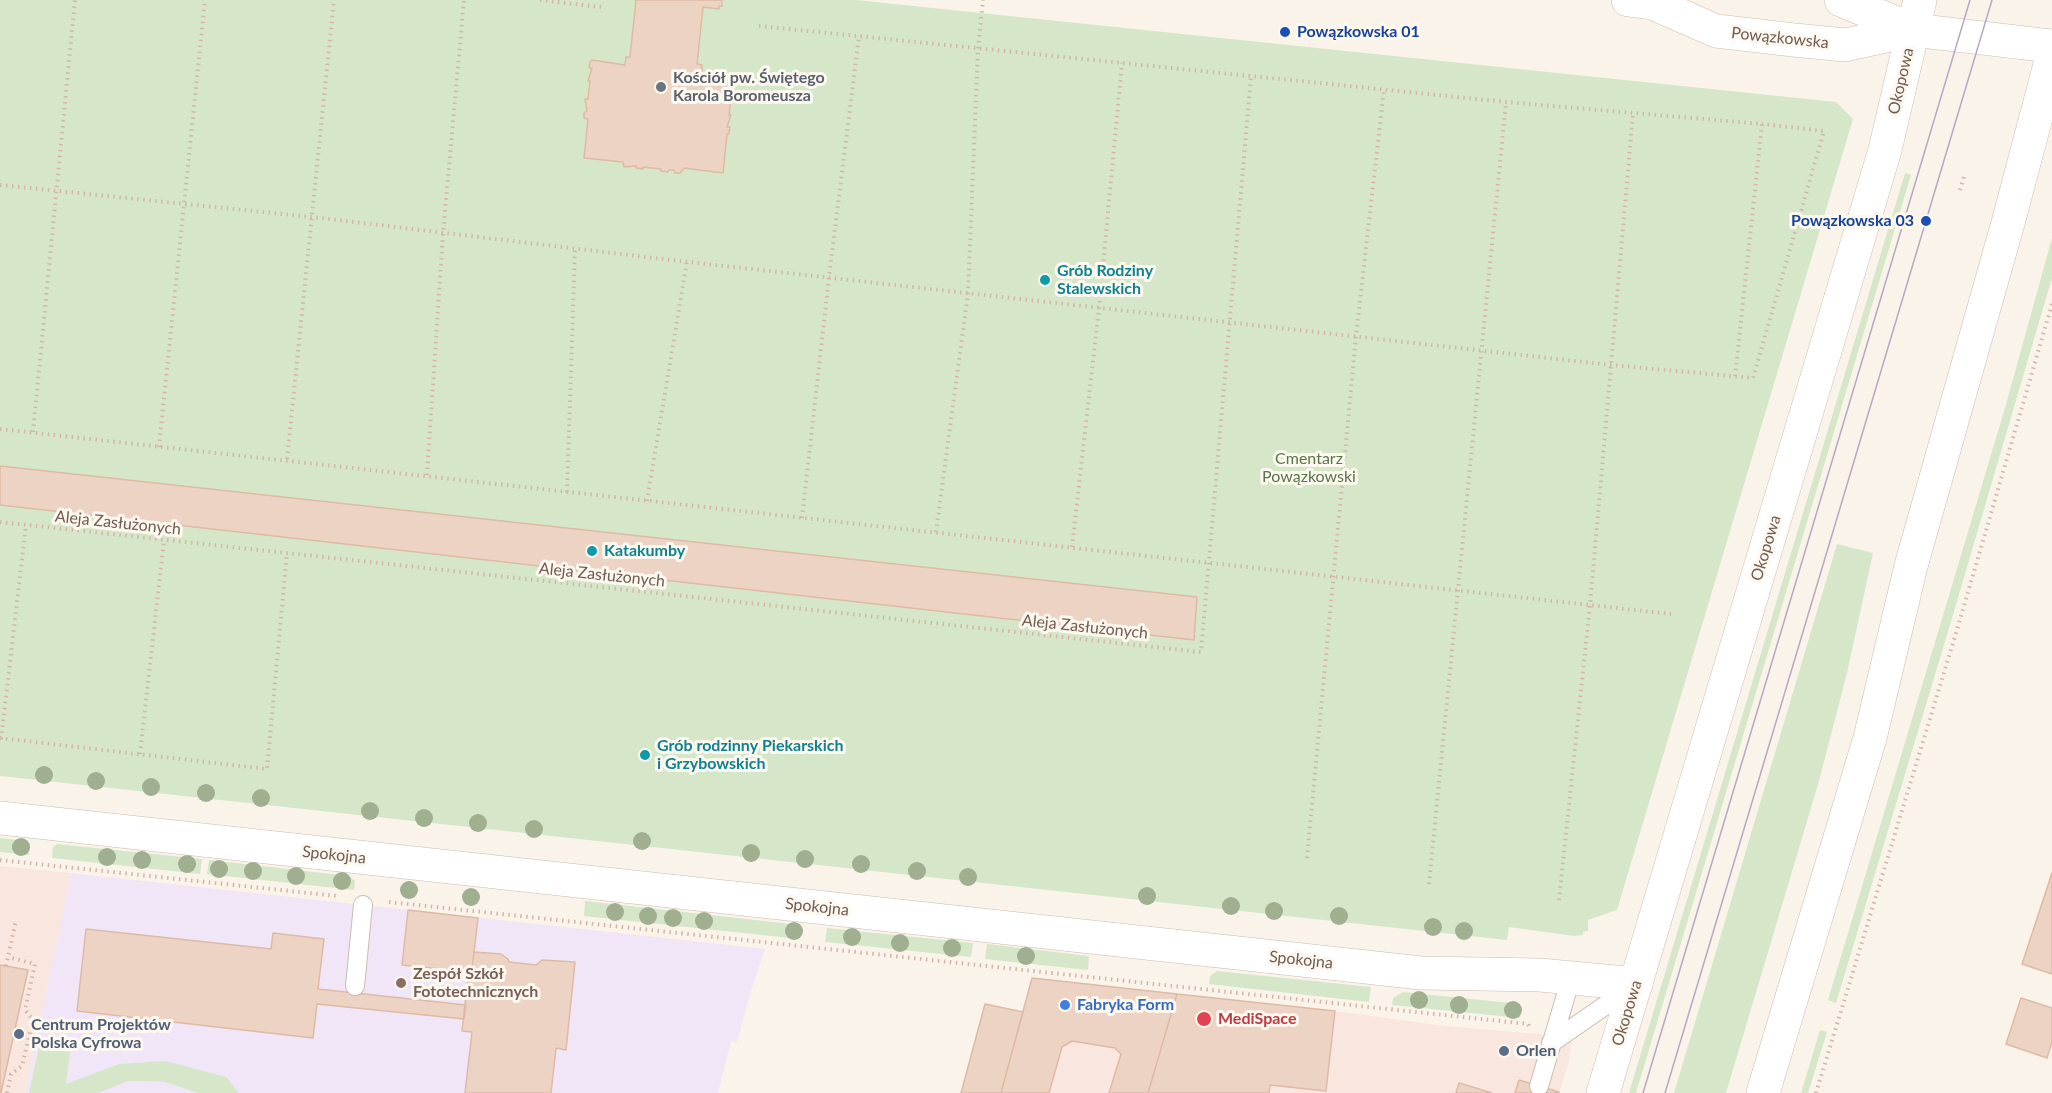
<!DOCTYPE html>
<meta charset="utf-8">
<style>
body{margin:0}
canvas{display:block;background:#faf3ea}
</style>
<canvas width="2052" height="1093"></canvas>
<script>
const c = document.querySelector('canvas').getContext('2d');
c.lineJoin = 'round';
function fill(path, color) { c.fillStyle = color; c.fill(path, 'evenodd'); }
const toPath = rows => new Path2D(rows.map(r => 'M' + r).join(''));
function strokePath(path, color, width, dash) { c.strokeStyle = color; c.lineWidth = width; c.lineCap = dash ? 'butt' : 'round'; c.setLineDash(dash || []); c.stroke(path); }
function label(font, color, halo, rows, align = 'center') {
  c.font = font + ' Lato,sans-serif'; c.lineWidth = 6; c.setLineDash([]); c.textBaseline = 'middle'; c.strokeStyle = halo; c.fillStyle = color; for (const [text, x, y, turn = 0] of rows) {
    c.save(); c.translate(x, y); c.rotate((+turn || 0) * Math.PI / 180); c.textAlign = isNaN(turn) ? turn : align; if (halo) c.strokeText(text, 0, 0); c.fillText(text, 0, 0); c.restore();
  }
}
fill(toPath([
 [0,866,71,873,25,1093,0,1093],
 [1032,978,1335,1011,1444,1026,1573,1037,1568,1065,1559,1093,1001,1093]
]), '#f9e6df');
fill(toPath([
 [71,873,765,949,751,991,737,1042,731,1041,718,1093,25,1093]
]), '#f0e6f7');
fill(toPath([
 [0,0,856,0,1836,102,1853,119,1617,910,1588,920,1588,931,1583,932,1583,935,1574,936,1509,927,1507,940,0,776],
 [1905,173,1911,175,1636,1093,1629,1093],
 [2052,238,2052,278,1950,625,1836,1003,1828,1000,2005,408],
 [1837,544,1873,553,1847,673,1819,781,1746,1026,1726,1093,1674,1093],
 [0,838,27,841,30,844,29,855,0,852],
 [57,844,202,859,200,874,52,858,53,847],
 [209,860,349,876,355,881,354,890,207,874],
 [585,901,800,925,799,939,584,916],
 [827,928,973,943,971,957,825,942],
 [987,944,1089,956,1088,970,985,959],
 [1217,971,1371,987,1369,1002,1209,984,1210,976],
 [1403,992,1511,1003,1521,1007,1520,1018,1392,1005,1393,998],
 [1820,1030,1827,1032,1808,1093,1801,1093],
 [39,1047,70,1052,66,1084,119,1064,166,1061,226,1077,239,1093,198,1093,165,1082,147,1081,128,1081,98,1093,29,1093]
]), '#d6e7c9');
const building = toPath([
 [635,0,722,0,722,6,719,6,719,9,703,7,697,64,702,65,702,73,731,75,735,79,734,85,732,84,732,90,733,90,733,97,731,97,729,115,731,115,727,127,730,127,729,134,727,134,723,173,684,168,680,173,675,173,674,170,669,170,668,172,661,171,661,169,643,167,643,169,636,168,636,166,624,167,623,162,584,158,588,119,584,118,584,113,587,111,585,99,588,99,590,81,588,81,592,68,589,68,590,62,592,60,625,65,626,57,630,57,636,0,635,0],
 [0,466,1197,597,1194,640,0,505,0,466],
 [2052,873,2052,974,2022,964,2052,873],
 [408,910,478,918,472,969,469,968,469,972,402,965,408,910],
 [86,929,271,949,273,933,324,939,318,989,466,1005,464,1019,317,1004,313,1038,77,1011,86,929],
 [474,952,501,954,508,959,509,962,536,965,542,960,575,962,566,1050,556,1048,551,1093,465,1093,472,1032,462,1031,469,968,472,969,474,952],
 [0,965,28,970,1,1093,0,1093,0,965],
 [1032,978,1177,994,1148,1093,1109,1093,1121,1054,1115,1048,1072,1041,1062,1047,1049,1093,1001,1093,1032,978],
 [1177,994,1335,1011,1326,1091,1270,1085,1269,1093,1148,1093,1177,994],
 [2021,998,2052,1008,2052,1042,2047,1058,2006,1044,2021,998],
 [985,1004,1023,1012,1001,1093,961,1093,985,1004],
 [1519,1080,1559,1092,1559,1093,1515,1093,1519,1080],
 [1459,1083,1492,1093,1456,1093,1459,1083]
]);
fill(building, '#edd3c4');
strokePath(building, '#debaa6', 1.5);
const lane = toPath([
 [355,986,363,905],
 [1551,1043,1632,987],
 [1539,1086,1571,978]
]);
const street = toPath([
 [0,818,1421,973,1540,975,1636,984]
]);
const secondary = toPath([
 [1628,0,1652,3,1716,31,1794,40,1845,45,1913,30],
 [1841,0,1913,30,2052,46],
 [1603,1093,1885,150,1920,0],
 [1763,1093,1870,738,1911,566,2008,223,2052,57]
]);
strokePath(lane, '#ccbbb0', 20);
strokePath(street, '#ccbbb0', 34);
strokePath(secondary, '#cebcae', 34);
strokePath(toPath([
 [540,0,601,7],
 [759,26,1506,102,1762,124,1735,377],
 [0,185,312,217,671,260,1611,365,1753,378,1824,131,1762,124],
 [1960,190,1965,173],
 [0,429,1671,614],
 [33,432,75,0],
 [159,447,205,0],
 [287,459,334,0],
 [427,475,443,233,464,0],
 [567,492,575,249],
 [647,501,687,261],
 [802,518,829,277,859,36],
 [0,522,1201,652,1251,76],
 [936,532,968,293,978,49,983,0],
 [1072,547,1099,308,1122,63],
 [0,738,267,769,287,553],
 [1,739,26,525],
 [140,754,164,540],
 [1307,858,1356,336,1384,89],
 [0,860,337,896],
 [1429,884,1506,102],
 [1559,900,1590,605,1633,114],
 [389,902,1528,1024,1529,1026],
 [6,966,16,920],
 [7,1093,11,1074,22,1066,33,1020,25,1010,35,964,8,957],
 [1816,1093,1957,630,2052,304]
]), '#d2b6a7', 4, [1.5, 4.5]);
strokePath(lane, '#fff', 18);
strokePath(street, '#fff', 33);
strokePath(secondary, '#fff', 33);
strokePath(toPath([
 [1643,1093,1970,0],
 [1665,1093,1992,0]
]), '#b6a8c4', 1.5);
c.fillStyle = '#a1af91';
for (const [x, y] of [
 [44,775],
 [96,781],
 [151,787],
 [206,793],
 [261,798],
 [370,811],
 [424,818],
 [478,823],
 [534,829],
 [642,841],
 [21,847],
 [751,853],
 [107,857],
 [805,859],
 [142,860],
 [187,864],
 [861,864],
 [219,869],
 [253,871],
 [917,871],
 [296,876],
 [968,877],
 [342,881],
 [409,890],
 [1147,896],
 [471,897],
 [1231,906],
 [1274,911],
 [615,912],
 [648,916],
 [1339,916],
 [673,918],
 [704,921],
 [1433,927],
 [794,931],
 [1464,931],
 [852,937],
 [900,943],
 [952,948],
 [1026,956],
 [1419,1000],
 [1459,1005],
 [1513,1010]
]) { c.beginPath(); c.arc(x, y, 9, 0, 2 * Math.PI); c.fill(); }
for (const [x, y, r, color] of [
 [1285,32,6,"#1a4fb4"],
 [661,87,6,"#6b7280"],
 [1926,221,6,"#1a4fb4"],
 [1045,280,6,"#0f9aa8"],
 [592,551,6,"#0f9aa8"],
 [645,755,6,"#0f9aa8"],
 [401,983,6,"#8d6e63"],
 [1065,1005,6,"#3f7fe0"],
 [1204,1019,8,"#e0444e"],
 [19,1034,6,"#5c6f8a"],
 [1504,1051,6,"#5c6f8a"]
]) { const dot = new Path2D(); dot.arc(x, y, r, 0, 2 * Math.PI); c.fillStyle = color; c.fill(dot); strokePath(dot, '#fdf8f0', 2); }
label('bold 16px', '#164399', '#fdf8f0', [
 ["Powązkowska 01",1297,32],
 ["Powązkowska 03",1914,221,"right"]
], 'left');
label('16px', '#725b50', '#fdf8f0', [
 ["Powązkowska",1780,38,6],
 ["Okopowa",1901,81,-77],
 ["Aleja Zasłużonych",118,523,6],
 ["Okopowa",1766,548,-73],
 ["Aleja Zasłużonych",602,575,6],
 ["Aleja Zasłużonych",1085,627,6],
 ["Spokojna",334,855,6],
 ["Spokojna",817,907,6],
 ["Spokojna",1301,960,6],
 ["Okopowa",1627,1013,-73]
]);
label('bold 16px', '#5b616d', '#fdf8f0', [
 ["Kościół pw. Świętego",673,78],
 ["Karola Boromeusza",673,96]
], 'left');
label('bold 16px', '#0d838f', '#fdf8f0', [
 ["Grób Rodziny",1057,271],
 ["Stalewskich",1057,289],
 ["Katakumby",604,551],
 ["Grób rodzinny Piekarskich",657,746],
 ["i Grzybowskich",657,764]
], 'left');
label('16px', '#587749', '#fdf8f0', [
 ["Cmentarz",1309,459],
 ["Powązkowski",1309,477]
]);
label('bold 16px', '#785e54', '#fdf8f0', [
 ["Zespół Szkół",413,974],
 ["Fototechnicznych",413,992]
], 'left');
label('bold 16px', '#366cbe', '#fdf8f0', [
 ["Fabryka Form",1077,1005]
], 'left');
label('bold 16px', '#be3a42', '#fdf8f0', [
 ["MediSpace",1218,1019]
], 'left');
label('bold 16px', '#4e5e75', '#fdf8f0', [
 ["Centrum Projektów",31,1025],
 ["Polska Cyfrowa",31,1043],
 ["Orlen",1516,1051]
], 'left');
</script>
